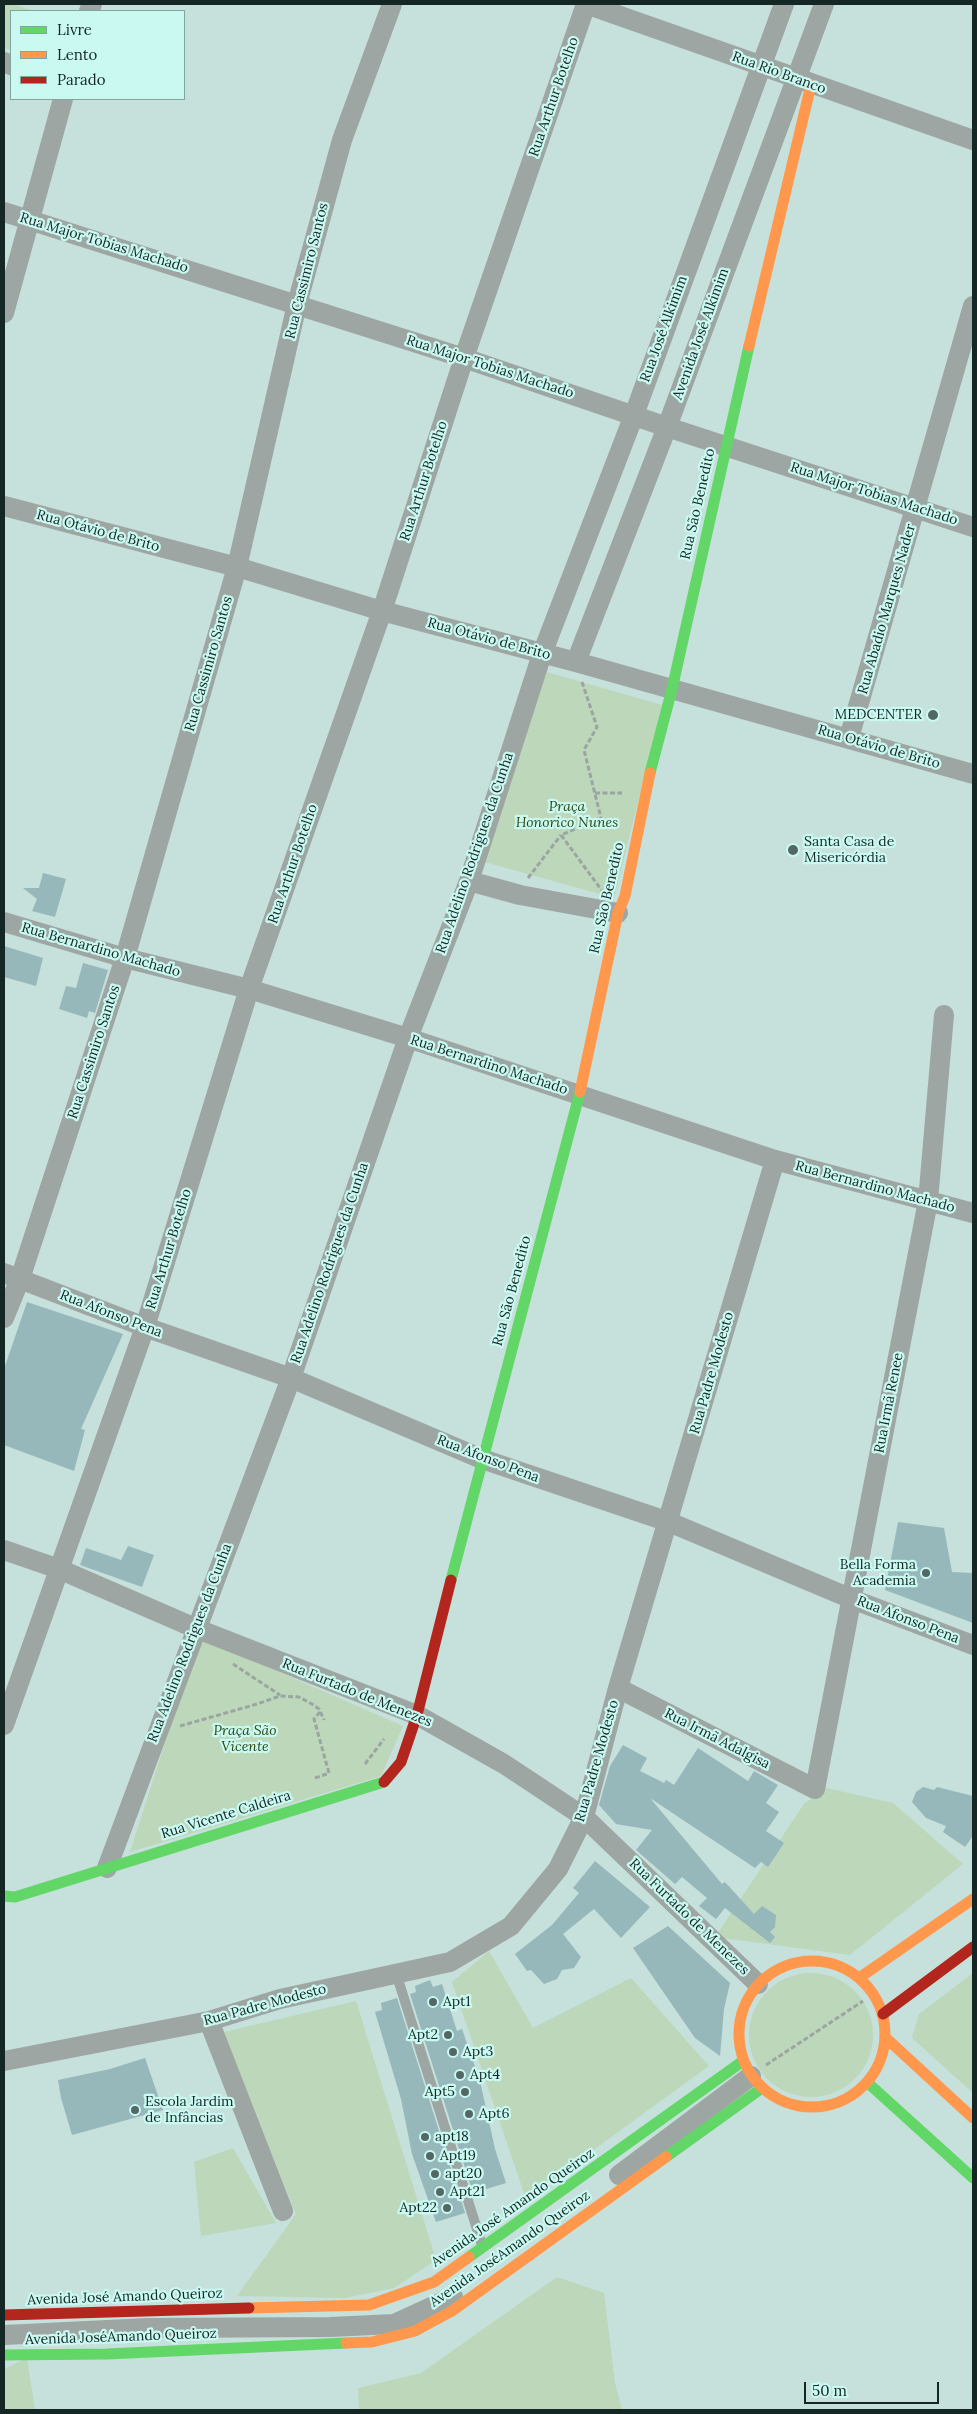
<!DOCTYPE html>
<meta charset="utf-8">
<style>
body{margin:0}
#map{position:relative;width:977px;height:2414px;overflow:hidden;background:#c6e0dc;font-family:Lora,serif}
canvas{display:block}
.frame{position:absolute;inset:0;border:5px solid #152725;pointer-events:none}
.legend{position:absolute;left:10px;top:10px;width:175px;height:90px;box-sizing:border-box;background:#c9f9f1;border:1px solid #81a59f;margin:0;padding:6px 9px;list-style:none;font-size:15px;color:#152725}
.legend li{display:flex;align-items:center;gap:10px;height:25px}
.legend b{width:25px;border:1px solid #81a59f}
.scale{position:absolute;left:804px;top:2382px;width:135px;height:22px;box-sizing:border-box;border:2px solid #152725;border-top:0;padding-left:6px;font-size:15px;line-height:18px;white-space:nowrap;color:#152725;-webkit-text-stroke:4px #c9f9f1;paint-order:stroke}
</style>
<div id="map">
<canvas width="977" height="2414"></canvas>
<div class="frame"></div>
<ul class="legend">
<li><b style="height:6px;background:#63d668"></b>Livre</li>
<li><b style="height:6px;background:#ff974d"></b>Lento</li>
<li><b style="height:6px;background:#b3261e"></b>Parado</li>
</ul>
<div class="scale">50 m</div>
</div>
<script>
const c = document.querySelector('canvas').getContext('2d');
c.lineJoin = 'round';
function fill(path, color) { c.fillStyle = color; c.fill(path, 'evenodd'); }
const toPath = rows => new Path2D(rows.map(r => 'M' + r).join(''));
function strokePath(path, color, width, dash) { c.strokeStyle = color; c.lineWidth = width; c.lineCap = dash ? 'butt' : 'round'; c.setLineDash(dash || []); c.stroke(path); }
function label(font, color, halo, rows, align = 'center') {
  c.font = font + ' Lora,serif'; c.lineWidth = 4.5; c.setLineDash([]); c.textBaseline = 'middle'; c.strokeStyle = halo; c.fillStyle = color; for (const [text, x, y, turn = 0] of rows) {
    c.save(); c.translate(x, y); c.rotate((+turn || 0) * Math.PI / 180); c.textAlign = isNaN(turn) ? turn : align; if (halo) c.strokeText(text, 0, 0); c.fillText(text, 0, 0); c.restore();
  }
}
fill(toPath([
 [4,4,13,4,33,11,11,11,11,50,4,48],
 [547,672,662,705,614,898,481,861],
 [199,1637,403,1726,381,1776,130,1852],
 [826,1788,893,1803,963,1864,850,1955,715,1937,804,1804],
 [489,1951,533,2028,631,1978,709,2066,526,2199,452,1982],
 '749 2035a62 62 0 1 1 124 0a62 62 0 1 1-124 0Z',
 [973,1973,973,2093,912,2038,919,2014],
 [356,2001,436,2260,394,2288,345,2298,237,2296,296,2214,220,2033],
 [233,2148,276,2223,201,2236,194,2162],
 [557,2277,604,2293,615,2383,622,2410,359,2410,358,2388,421,2373],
 [27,2358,35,2410,4,2410,4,2369]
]), '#bcd7ba');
fill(toPath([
 [43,873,66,879,55,917,32,911,37,899,23,888,39,888],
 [4,946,43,958,36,986,4,977],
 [83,963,108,970,95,1013,89,1011,87,1018,59,1009,66,986,76,988],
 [27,1302,123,1334,81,1429,85,1430,74,1471,4,1445,4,1369],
 [898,1522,944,1528,952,1572,973,1573,973,1623,885,1590],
 [128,1546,154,1555,142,1587,80,1565,86,1548,121,1560],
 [623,1745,647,1758,640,1771,664,1783,666,1780,674,1785,698,1748,748,1781,754,1771,778,1785,766,1803,779,1812,766,1831,784,1843,768,1867,761,1862,755,1868,650,1798,722,1884,725,1882,754,1914,762,1906,776,1915,775,1927,770,1932,775,1937,770,1943,725,1908,716,1919,699,1906,707,1898,682,1877,675,1884,636,1850,652,1830,616,1824,599,1805,610,1766],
 [923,1787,934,1790,937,1787,973,1796,973,1836,965,1847,943,1832,946,1826,926,1818,912,1802,916,1792],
 [595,1861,650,1907,621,1938,594,1909,563,1934,581,1957,574,1968,562,1970,557,1979,544,1984,531,1970,527,1971,515,1954,552,1925,579,1893,573,1888],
 [668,1926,730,1983,724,2009,720,2056,695,2038,633,1948],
 [430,1980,433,1987,442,1984,457,2031,462,2029,480,2081,495,2149,506,2183,473,2193,410,1994,416,1992,415,1986],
 [397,1998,465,2213,436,2222,412,2154,401,2099,375,2012,382,2010,381,2003],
 [145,2058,163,2110,72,2135,61,2098,58,2080,110,2069]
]), '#96b8ba');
strokePath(toPath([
 [582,682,597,727,584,750,601,818,561,835,603,892],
 [595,793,622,793],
 [528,878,561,835],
 [233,1664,280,1695],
 [180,1726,257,1704,280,1696,299,1697,312,1704,319,1709,324,1720],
 [365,1764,384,1739],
 [315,1778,329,1773,314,1719,320,1712],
 [766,2065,863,2001]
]), '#9ba5a2', 3, [5, 2.5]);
strokePath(toPath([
 [396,1973,482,2245]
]), '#9ea6a3', 10);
strokePath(toPath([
 [586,4,973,140],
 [89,11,92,4],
 [4,62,11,65],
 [4,212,464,358,667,427,973,527],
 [4,313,63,99],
 [4,506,237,567,382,611,576,662,973,774],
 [576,662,667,427,824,4],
 [849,738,973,306],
 [469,881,520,895,618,913],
 [4,922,125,958,249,989,408,1038,775,1160,973,1213],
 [4,1273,145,1327,291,1378,482,1459,669,1522,852,1599,973,1645],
 [4,1318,20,1279,125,958,237,567,297,304,342,140,392,4],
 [4,1550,59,1569,195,1628,417,1715,504,1764,584,1817,758,1984],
 [618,1688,815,1789,928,1201,944,1015],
 [4,1725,145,1327,249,989,382,611,464,358,586,4],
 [107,1868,291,1378,408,1038,469,881,542,654,634,415,784,4],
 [209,2021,283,2211],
 [4,2061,209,2021,280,1999,450,1962,511,1926,558,1869,584,1817,618,1688,775,1160],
 [619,2175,751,2076],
 [4,2335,149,2328,330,2327,394,2324,453,2297]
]), '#9ea6a3', 20);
strokePath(toPath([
 [650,773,672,689,749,346],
 [451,1580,580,1092],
 [4,1896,15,1897,384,1782],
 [868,2083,973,2178],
 [666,2157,762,2088],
 [469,2257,743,2061],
 [4,2355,107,2354,346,2343]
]), '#63d668', 11);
strokePath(toPath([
 [749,346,811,85],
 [580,1092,618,913,625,896,650,773],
 '739 2034a73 73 0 1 1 146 0a73 73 0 1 1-146 0Z',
 [859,1978,973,1899],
 [886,2038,973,2118],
 [249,2308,369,2305,434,2282,469,2257],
 [346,2343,372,2342,415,2331,452,2311,666,2157]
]), '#ff974d', 11);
strokePath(toPath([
 [384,1782,401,1762,417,1715,451,1580],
 [883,2014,973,1947],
 [4,2315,249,2308]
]), '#b3261e', 11);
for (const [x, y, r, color] of [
 [933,715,6,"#536865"],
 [793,850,6,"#536865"],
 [926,1573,5,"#536865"],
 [433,2002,5,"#536865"],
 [448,2035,5,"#536865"],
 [453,2052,5,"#536865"],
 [460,2075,5,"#536865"],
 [465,2092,5,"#536865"],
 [135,2110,5,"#536865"],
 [469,2114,5,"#536865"],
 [425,2137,5,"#536865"],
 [430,2156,5,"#536865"],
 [435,2174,5,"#536865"],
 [440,2192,5,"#536865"],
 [447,2208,5,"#536865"]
]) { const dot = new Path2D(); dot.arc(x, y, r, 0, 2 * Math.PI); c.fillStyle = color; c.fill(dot); strokePath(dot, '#c9f9f1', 2); }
label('14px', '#152725', '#c9f9f1', [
 ["Rua Rio Branco",779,73,20],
 ["Rua Arthur Botelho",554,97,-71],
 ["Rua Major Tobias Machado",104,243,17],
 ["Rua Cassimiro Santos",307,271,-76],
 ["Rua José Alkimim",664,329,-70],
 ["Avenida José Alkimim",701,334,-70],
 ["Rua Major Tobias Machado",490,367,18],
 ["Rua Arthur Botelho",424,481,-72],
 ["Rua Major Tobias Machado",874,494,18],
 ["Rua São Benedito",698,504,-77],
 ["Rua Otávio de Brito",98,531,15],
 ["Rua Abadio Marques Nader",887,609,-74],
 ["Rua Otávio de Brito",489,639,15],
 ["Rua Cassimiro Santos",209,664,-74],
 ["Rua Otávio de Brito",879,747,16],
 ["Rua Adelino Rodrigues da Cunha",475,853,-71],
 ["Rua Arthur Botelho",293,864,-71],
 ["Rua São Benedito",607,898,-77],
 ["Rua Bernardino Machado",101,950,16],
 ["Rua Cassimiro Santos",94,1052,-72],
 ["Rua Bernardino Machado",489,1065,18],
 ["Rua Bernardino Machado",875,1187,15],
 ["Rua Arthur Botelho",169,1249,-73],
 ["Rua Adelino Rodrigues da Cunha",330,1263,-71],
 ["Rua São Benedito",512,1291,-75],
 ["Rua Afonso Pena",111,1314,21],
 ["Rua Padre Modesto",712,1373,-74],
 ["Rua Irmã Renee",889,1403,-79],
 ["Rua Afonso Pena",488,1459,21],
 ["Rua Afonso Pena",908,1620,21],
 ["Rua Adelino Rodrigues da Cunha",190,1643,-69],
 ["Rua Furtado de Menezes",357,1693,22],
 ["Rua Irmã Adalgisa",717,1739,27],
 ["Rua Padre Modesto",597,1761,-74],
 ["Rua Vicente Caldeira",226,1815,-17],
 ["Rua Furtado de Menezes",689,1917,44],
 ["Rua Padre Modesto",265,2005,-15],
 ["Avenida José Amando Queiroz",513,2208,-35],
 ["Avenida JoséAmando Queiroz",510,2249,-35],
 ["Avenida José Amando Queiroz",125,2297,-2],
 ["Avenida JoséAmando Queiroz",121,2337,-2]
]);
label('14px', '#152725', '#c9f9f1', [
 ["MEDCENTER",922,715,"right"],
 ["Santa Casa de",804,842],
 ["Misericórdia",804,858],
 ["Bella Forma",916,1565,"right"],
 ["Academia",916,1581,"right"],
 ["Apt1",443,2002],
 ["Apt2",438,2035,"right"],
 ["Apt3",463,2052],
 ["Apt4",470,2075],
 ["Apt5",455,2092,"right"],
 ["Escola Jardim",145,2102],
 ["de Infâncias",145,2118],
 ["Apt6",479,2114],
 ["apt18",435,2137],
 ["Apt19",440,2156],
 ["apt20",445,2174],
 ["Apt21",450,2192],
 ["Apt22",437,2208,"right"]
], 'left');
label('italic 14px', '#2e4613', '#c9f9f1', [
 ["Praça",567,807],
 ["Honorico Nunes",567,823],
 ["Praça São",245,1731],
 ["Vicente",245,1747]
]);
</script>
